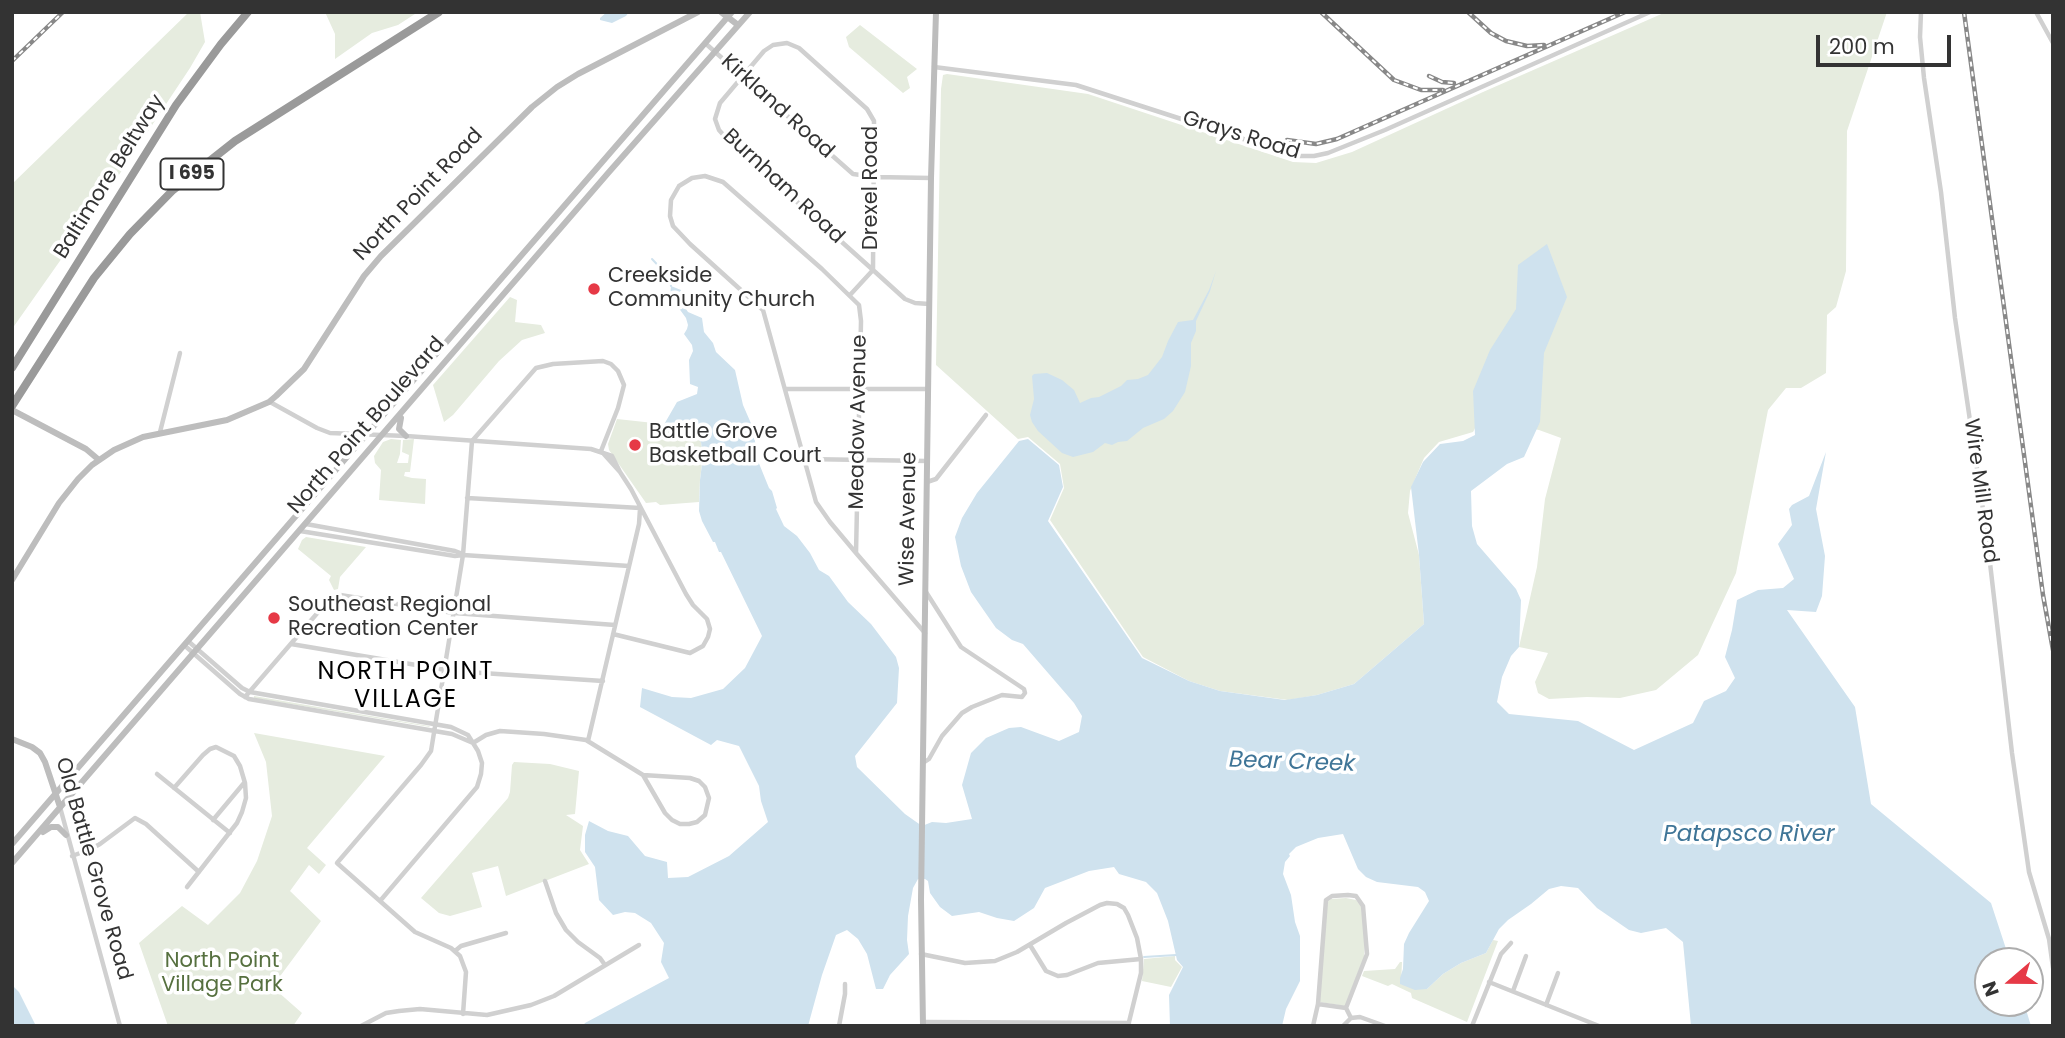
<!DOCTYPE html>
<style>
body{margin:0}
#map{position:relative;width:2065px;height:1038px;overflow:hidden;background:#fff;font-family:Poppins,sans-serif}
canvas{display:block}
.frame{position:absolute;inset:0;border:14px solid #333;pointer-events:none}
.north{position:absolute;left:1974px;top:947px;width:70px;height:70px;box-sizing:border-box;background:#fff;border:2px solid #adadad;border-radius:50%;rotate:250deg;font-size:19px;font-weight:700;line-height:28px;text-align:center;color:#333}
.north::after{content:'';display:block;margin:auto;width:24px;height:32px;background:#e63946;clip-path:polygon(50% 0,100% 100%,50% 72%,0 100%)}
.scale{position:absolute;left:1816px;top:35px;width:135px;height:32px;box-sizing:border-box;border:4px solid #333;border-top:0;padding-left:9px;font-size:21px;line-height:24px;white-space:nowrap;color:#333;-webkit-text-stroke:5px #fff;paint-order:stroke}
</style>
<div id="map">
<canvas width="2065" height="1038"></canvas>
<div class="frame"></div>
<div class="north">N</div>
<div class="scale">200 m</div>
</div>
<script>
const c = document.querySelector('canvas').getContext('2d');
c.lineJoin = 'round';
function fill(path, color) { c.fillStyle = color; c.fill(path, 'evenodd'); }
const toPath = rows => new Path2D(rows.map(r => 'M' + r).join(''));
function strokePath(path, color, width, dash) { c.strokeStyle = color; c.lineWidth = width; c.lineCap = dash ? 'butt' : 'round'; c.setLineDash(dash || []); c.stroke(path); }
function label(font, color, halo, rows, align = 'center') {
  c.font = font + ' Poppins,sans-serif'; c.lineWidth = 7; c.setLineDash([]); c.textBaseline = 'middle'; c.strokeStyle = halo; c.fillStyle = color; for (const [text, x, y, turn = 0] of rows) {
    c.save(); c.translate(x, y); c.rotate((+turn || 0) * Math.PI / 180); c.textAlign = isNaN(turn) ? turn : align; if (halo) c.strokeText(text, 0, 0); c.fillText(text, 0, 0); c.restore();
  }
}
fill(toPath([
 [189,12,200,12,205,42,190,68,93,214,12,329,12,184],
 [325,12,418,12,398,25,372,33,335,59,335,34],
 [1666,12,1887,12,1847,131,1846,271,1836,307,1827,315,1826,373,1801,388,1786,388,1768,410,1736,573,1698,655,1656,690,1620,698,1587,697,1549,699,1538,693,1535,682,1548,653,1519,647,1537,567,1545,499,1561,438,1539,430,1480,419,1473,432,1439,442,1424,458,1410,491,1408,513,1419,555,1424,624,1354,684,1317,695,1288,700,1220,691,1189,681,1143,657,1050,520,1064,488,1060,464,1028,437,1018,439,936,365,941,89,943,75,947,74,1088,94,1293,162,1316,163,1352,152,1483,92],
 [860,25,917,69,907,77,910,88,903,93,849,47,846,37],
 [510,297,517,300,515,322,541,325,545,333,522,340,499,361,453,415,444,422,433,385],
 [617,419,663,424,662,428,666,431,695,437,701,442,703,455,700,480,699,502,660,505,656,502,646,503,609,450,608,444],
 [391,439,401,440,400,454,397,463,408,463,409,455,402,452,403,440,414,439,410,472,405,472,404,476,412,478,426,479,425,504,379,500,381,470,375,463,374,456,383,442],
 [306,537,366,547,340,577,338,589,334,590,329,580,331,576,298,549,302,540],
 [254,696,429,726,430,727,254,698],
 [254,733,385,756,307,848,326,865,319,874,309,865,290,891,321,921,278,979,277,991,302,1013,293,1026,168,1026,139,943,182,906,208,925,240,893,257,861,272,816,266,762],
 [514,762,550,764,579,771,575,814,566,815,583,826,580,850,589,864,506,896,498,866,472,873,482,907,450,916,439,913,421,898,508,798,510,792,512,765],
 [1346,898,1356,900,1361,906,1365,942,1364,957,1345,1006,1319,1002,1326,903,1331,899],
 [1493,940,1498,941,1467,1022,1412,998,1411,993,1392,984,1388,986,1362,976,1364,971,1395,969,1400,962,1402,962,1401,984,1427,989,1443,974,1461,963,1486,953],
 [1175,956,1175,960,1182,967,1171,987,1142,981,1144,959]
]), '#e6ecdf');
fill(toPath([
 [607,12,629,12,626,16,612,23,600,20,600,18],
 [1547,244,1567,297,1544,353,1540,422,1524,457,1507,464,1471,491,1472,526,1477,544,1516,589,1521,600,1519,647,1511,656,1502,677,1497,702,1509,714,1578,721,1634,750,1693,723,1704,701,1726,691,1735,678,1725,657,1732,630,1737,600,1758,590,1783,588,1794,579,1778,544,1792,525,1789,509,1792,505,1809,496,1826,452,1816,509,1825,556,1822,596,1816,612,1787,610,1855,707,1871,804,1991,903,2010,961,1988,961,1988,1003,2024,1003,2031,1026,1691,1026,1683,942,1666,928,1641,933,1629,930,1597,908,1578,888,1561,886,1549,889,1531,904,1508,920,1499,929,1486,953,1461,963,1443,974,1427,989,1415,990,1400,984,1400,978,1403,969,1404,944,1409,933,1429,901,1425,892,1418,887,1377,882,1366,877,1358,869,1343,834,1318,838,1296,847,1289,854,1290,856,1285,862,1283,874,1291,895,1295,922,1300,936,1300,981,1286,1009,1282,1026,1170,1026,1169,995,1183,967,1177,960,1168,921,1157,893,1146,882,1119,874,1114,867,1089,871,1045,888,1034,908,1014,921,997,918,979,912,952,916,940,907,930,893,928,881,925,879,918,879,913,888,908,916,907,940,909,954,890,975,883,989,876,989,867,954,858,939,847,930,836,935,822,975,808,1026,583,1026,585,1023,669,978,661,962,664,943,651,923,635,913,625,912,613,915,599,900,595,867,585,852,585,835,589,821,608,831,628,836,645,856,667,862,668,878,688,877,729,856,768,822,761,801,759,786,739,746,717,740,711,745,640,707,642,688,672,697,691,698,723,689,745,668,762,636,721,552,719,552,715,542,713,542,702,521,699,511,700,480,703,456,701,442,695,437,671,433,662,428,677,402,697,394,698,387,690,384,689,360,693,351,692,345,684,334,687,329,688,325,686,318,670,296,671,286,681,290,680,300,688,312,702,318,704,332,713,343,716,352,735,370,743,405,753,428,758,461,769,488,772,491,777,508,776,509,784,526,797,536,810,553,819,570,829,576,848,602,871,624,896,657,899,668,897,703,855,756,857,767,905,814,922,826,932,822,946,823,972,819,962,785,971,753,986,738,1009,728,1021,727,1059,741,1079,732,1082,716,1074,703,1023,644,1012,640,996,628,971,592,961,566,955,537,962,518,977,493,1019,441,1028,439,1059,465,1063,487,1048,521,1142,658,1189,681,1220,691,1285,700,1317,695,1354,684,1424,624,1419,555,1411,487,1423,462,1440,444,1463,441,1475,435,1473,391,1490,350,1516,309,1518,265],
 [1216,271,1210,291,1196,321,1196,331,1191,343,1191,366,1185,392,1173,411,1164,419,1143,428,1127,441,1118,442,1112,445,1105,443,1093,452,1073,457,1062,453,1038,431,1032,422,1030,415,1034,399,1032,376,1034,374,1047,373,1062,380,1074,390,1080,403,1091,398,1099,397,1121,386,1127,380,1138,379,1148,375,1162,357,1168,341,1178,322,1193,320,1209,290],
 [12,985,19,992,36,1026,12,1026]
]), '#cfe2ee');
strokePath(toPath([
 [652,259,668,276,671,286],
 [1144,957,1176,955]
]), '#cfe2ee', 2);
strokePath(toPath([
 [1921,12,1920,37,1924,78,1941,192,1955,318,1987,537,2012,753,2029,872,2049,939,2053,968],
 [2036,12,2053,43],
 [705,43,853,174,875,177,931,178],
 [934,67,1076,85,1296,156,1314,156,1328,153,1385,130,1650,12],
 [850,295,873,270,874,121,867,109,799,48,787,43,773,45,764,51,720,103,715,119,719,130,727,139,873,270,905,299,915,303,929,304],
 [785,389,928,389],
 [270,402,317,428,330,433,406,436,591,449,612,456,620,472],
 [160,432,180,353],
 [602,452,620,472,631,489,686,594,693,605,707,619,710,629,708,637,703,646,690,653,613,634],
 [804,459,927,461],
 [927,482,936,479,986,415],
 [467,498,640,508],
 [306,524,455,551,463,554],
 [300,531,455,556,463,555,629,566],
 [856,553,861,321,859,305,822,269,723,182,705,176,692,178,679,186,671,200,670,216,673,226,690,244,763,310,816,502,830,522,856,553,925,633],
 [188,641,242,688,250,692,451,727,468,735,478,751,482,763,481,774,477,787,380,901],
 [291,644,452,671,603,681],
 [184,645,240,694,249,699,452,734,473,743],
 [245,697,326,603,340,595,454,613,615,625],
 [588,741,639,524,640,509],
 [473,743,486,735,500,731,544,734,586,740,643,775],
 [923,763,929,759,942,736,962,713,972,707,1002,695,1022,697,1025,693,1024,689,961,647,926,592],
 [157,774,230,833],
 [643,775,690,778,699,781,705,787,709,798,705,815,697,822,689,824,680,824,672,820,665,813,643,775],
 [174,788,203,755,210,749,216,747,234,756,240,766,245,783,246,798,242,812,237,823,187,887],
 [60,807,120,1026],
 [213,820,244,783],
 [72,856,91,849,100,844,135,818,146,824,199,872],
 [545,881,556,913,566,930,578,942,600,958,605,965],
 [1030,945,1046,971,1058,976,1067,975,1098,963,1141,959],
 [455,951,461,946,506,933],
 [921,954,965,963,995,961,1017,952,1066,923,1100,905,1107,903,1117,904,1124,908,1128,915,1137,938,1141,959,1141,973,1128,1026],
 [1489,982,1599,1026],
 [1513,991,1526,956],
 [1318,1004,1346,1008,1351,1018,1360,1017,1385,1026],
 [1546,1005,1558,973],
 [463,1014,466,972,460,956,451,948,415,932,337,863,421,765,431,751,463,555,472,441,536,368,553,364,603,361,611,364,618,371,624,385,618,408,601,451],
 [923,1022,1129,1023],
 [361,1026,386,1013,399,1011,420,1009,487,1015,531,1005,554,996,639,945],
 [839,1026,845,994,845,984],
 [1313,1026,1318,1004,1326,900,1332,896,1348,895,1356,896,1363,906,1367,954,1346,1008],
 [1343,1026,1351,1018],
 [1472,1026,1501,954,1511,943]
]), '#d0d0d0', 4.5);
strokePath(toPath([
 [721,12,738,25],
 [12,410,86,449,99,460],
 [401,418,399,429,406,436],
 [12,580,59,503,78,479,92,465,114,450,143,437,227,420,269,402,276,396,304,369,364,276,381,256,532,107,557,87,578,74,698,12],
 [12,739,32,747,40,753,45,762,60,807],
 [43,832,51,827,58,827,66,835],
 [12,844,732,12],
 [12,863,609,172,750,12],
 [923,1026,921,899,931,178,936,12]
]), '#bdbdbd', 6);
strokePath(toPath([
 [12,368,176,105,221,44,248,12],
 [12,406,94,278,130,234,173,190,235,141,439,12]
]), '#9a9a9a', 8);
const rail = toPath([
 [1321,12,1394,80,1421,90,1443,90],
 [1468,12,1491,33,1506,41,1527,46,1544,45],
 [1964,12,2043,595,2053,650],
 [12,61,63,12],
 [1429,76,1442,82,1454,83],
 [1287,140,1316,144,1337,139,1625,12]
]);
strokePath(rail, '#888', 4.5);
strokePath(rail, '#fff', 2, [5]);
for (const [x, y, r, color] of [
 [594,289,7,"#e63946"],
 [635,445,7,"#e63946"],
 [274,618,7,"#e63946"]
]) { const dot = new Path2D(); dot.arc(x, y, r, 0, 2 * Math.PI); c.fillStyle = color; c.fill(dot); strokePath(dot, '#fff', 2.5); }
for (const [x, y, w] of [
 [192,174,63]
]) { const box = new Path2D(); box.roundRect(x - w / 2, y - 15.5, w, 31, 5); c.fillStyle = '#fff'; c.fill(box); strokePath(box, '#333', 2); }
label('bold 19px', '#333', null, [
 ["I 695",192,174]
]);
label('21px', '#333', '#fff', [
 ["Kirkland Road",777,107,42],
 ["Grays Road",1241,136,17],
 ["Baltimore Beltway",110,177,-58],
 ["Burnham Road",783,187,43],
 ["Drexel Road",872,188,-90],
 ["North Point Road",419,195,-46],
 ["Meadow Avenue",859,422,-89],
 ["North Point Boulevard",367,426,-49],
 ["Wire Mill Road",1980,491,82],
 ["Wise Avenue",909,519,-89],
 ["Old Battle Grove Road",93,869,74]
]);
label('21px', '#333', '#fff', [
 ["Creekside",608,277],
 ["Community Church",608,301],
 ["Battle Grove",649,433],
 ["Basketball Court",649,457],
 ["Southeast Regional",288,606],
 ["Recreation Center",288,630]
], 'left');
label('21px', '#56703f', '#fff', [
 ["North Point",222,962],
 ["Village Park",222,986]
]);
label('italic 23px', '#3f7597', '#fff', [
 ["Bear Creek",1292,763,2],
 ["Patapsco River",1749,835]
]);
c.letterSpacing = '2px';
label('24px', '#000', '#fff', [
 ["NORTH POINT",406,673],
 ["VILLAGE",406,701]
]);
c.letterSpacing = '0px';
</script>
